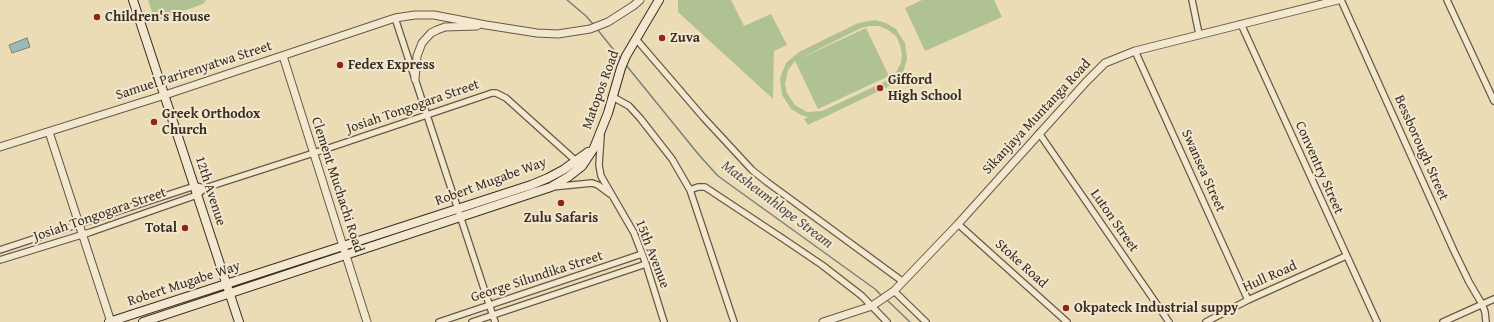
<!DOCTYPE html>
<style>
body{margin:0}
canvas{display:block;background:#ecdcb5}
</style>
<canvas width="1494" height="322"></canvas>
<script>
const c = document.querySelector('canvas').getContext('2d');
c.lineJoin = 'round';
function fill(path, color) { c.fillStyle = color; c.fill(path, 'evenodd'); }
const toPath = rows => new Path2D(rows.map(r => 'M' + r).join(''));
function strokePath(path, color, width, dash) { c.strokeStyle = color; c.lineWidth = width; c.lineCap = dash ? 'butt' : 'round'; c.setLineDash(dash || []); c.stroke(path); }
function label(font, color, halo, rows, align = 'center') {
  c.font = font + ' "Gentium Book Plus",serif'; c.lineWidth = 4; c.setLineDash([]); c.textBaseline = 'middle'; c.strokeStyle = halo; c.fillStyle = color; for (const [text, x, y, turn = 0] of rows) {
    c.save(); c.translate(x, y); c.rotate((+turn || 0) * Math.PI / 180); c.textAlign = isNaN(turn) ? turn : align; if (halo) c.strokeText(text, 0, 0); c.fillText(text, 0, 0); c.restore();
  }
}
fill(toPath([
 [148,0,206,0,203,4,155,21],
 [678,0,731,0,744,26,771,14,787,45,774,51,773,99,678,12],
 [922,0,994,0,1002,17,925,51,905,8],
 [875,20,886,23,896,29,905,43,907,59,903,73,902,80,808,125,804,119,808,117,801,115,791,109,782,95,780,78,786,63,799,52,858,23],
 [870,26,879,26,888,30,896,36,900,45,902,54,901,63,894,76,886,81,822,111,807,112,795,105,787,93,785,84,788,70,795,61,818,109,889,76,866,28,795,61,861,28]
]), '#b1c292');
const water = toPath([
 [27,38,30,47,12,53,9,45,27,38]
]);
fill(water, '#9eb9b9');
strokePath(water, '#76817d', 1);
strokePath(toPath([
 [567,0,586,16,593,24],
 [597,29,621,59],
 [626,65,699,155,718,176,875,289,882,296],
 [887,300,910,322]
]), '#76817d', 1.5);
const minor = toPath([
 [1192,0,1199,34],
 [1341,0,1454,251,1469,282,1482,304,1485,312,1486,322],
 [1447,0,1494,101],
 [395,18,495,322],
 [1241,24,1377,322],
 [636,39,703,117,752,170,767,182,902,281],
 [1135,51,1248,300],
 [613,97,629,106,640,118,672,159,690,190,734,322],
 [1039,133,1169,322],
 [601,136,599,165,601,176,634,233,646,264,664,322],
 [552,187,592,183,598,185,610,194],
 [690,190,698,187,705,187,785,240,822,265,862,296,887,322],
 [958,224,1067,322],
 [0,250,195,186,205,188],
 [0,260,91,232,197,195,205,188,323,150,492,93,496,93,506,98,576,161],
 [894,291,926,322],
 [439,322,642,254],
 [472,322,646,264],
 [1206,322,1248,300,1346,256],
 [1443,322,1494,299]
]);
const tertiary = toPath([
 [283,56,367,322],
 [415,79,417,56,422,43,431,33,437,30,445,27,477,26],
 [49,132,111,322],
 [0,147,165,95,395,18,415,15,434,15,486,25,537,33,558,34,590,29,608,22,633,6,640,0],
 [823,322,872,306,894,291,958,224,1086,82,1105,63,1135,51,1338,0]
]);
const secondary = toPath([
 [133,0,239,322],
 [109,322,531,185,548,178,563,170,588,152],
 [143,322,551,187,568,177,582,166,594,148,608,113,621,68,626,56,659,0]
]);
strokePath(minor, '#665948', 8);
strokePath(tertiary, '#665948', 9);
strokePath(secondary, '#3a2d24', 10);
strokePath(minor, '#f3e8cf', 5.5);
strokePath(tertiary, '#f3e8cf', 7);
strokePath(secondary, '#f3e8cf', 8);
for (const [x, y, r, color] of [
 [97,17,4,"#8f2418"],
 [662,38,4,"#8f2418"],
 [340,65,4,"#8f2418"],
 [880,88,4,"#8f2418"],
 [154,122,4,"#8f2418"],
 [561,203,4,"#8f2418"],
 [185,228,4,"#8f2418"],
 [1066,308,4,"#8f2418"]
]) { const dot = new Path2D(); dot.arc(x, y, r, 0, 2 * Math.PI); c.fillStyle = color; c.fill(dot); strokePath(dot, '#f3e8cf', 1.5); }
label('bold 14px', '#3a2d24', '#f3e8cf', [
 ["Children's House",105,17],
 ["Zuva",670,38],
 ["Fedex Express",348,65],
 ["Gifford",888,80],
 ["High School",888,96],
 ["Greek Orthodox",162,114],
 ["Church",162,130],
 ["Zulu Safaris",561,218,"center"],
 ["Total",177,228,"right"],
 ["Okpateck Industrial suppy",1074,308]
], 'left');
label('14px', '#3a2d24', '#f3e8cf', [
 ["Samuel Parirenyatwa Street",194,71,-18],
 ["Matopos Road",601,90,-70],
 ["Josiah Tongogara Street",413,107,-19],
 ["Sikanjaya Muntanga Road",1037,117,-47],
 ["Bessborough Street",1421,148,66],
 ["Conventry Street",1319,168,66],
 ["Swansea Street",1203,171,66],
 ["Robert Mugabe Way",491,182,-20],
 ["Clement Muchachi Road",337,185,72],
 ["12th Avenue",210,191,72],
 ["Josiah Tongogara Street",100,215,-19],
 ["Luton Street",1114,221,55],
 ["15th Avenue",652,254,69],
 ["Stoke Road",1021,264,42],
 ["George Silundika Street",537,277,-18],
 ["Hull Road",1270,277,-24],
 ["Robert Mugabe Way",184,284,-18]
]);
label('italic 15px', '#535049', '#f3e8cf', [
 ["Matsheumhlope Stream",777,205,37]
]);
</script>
